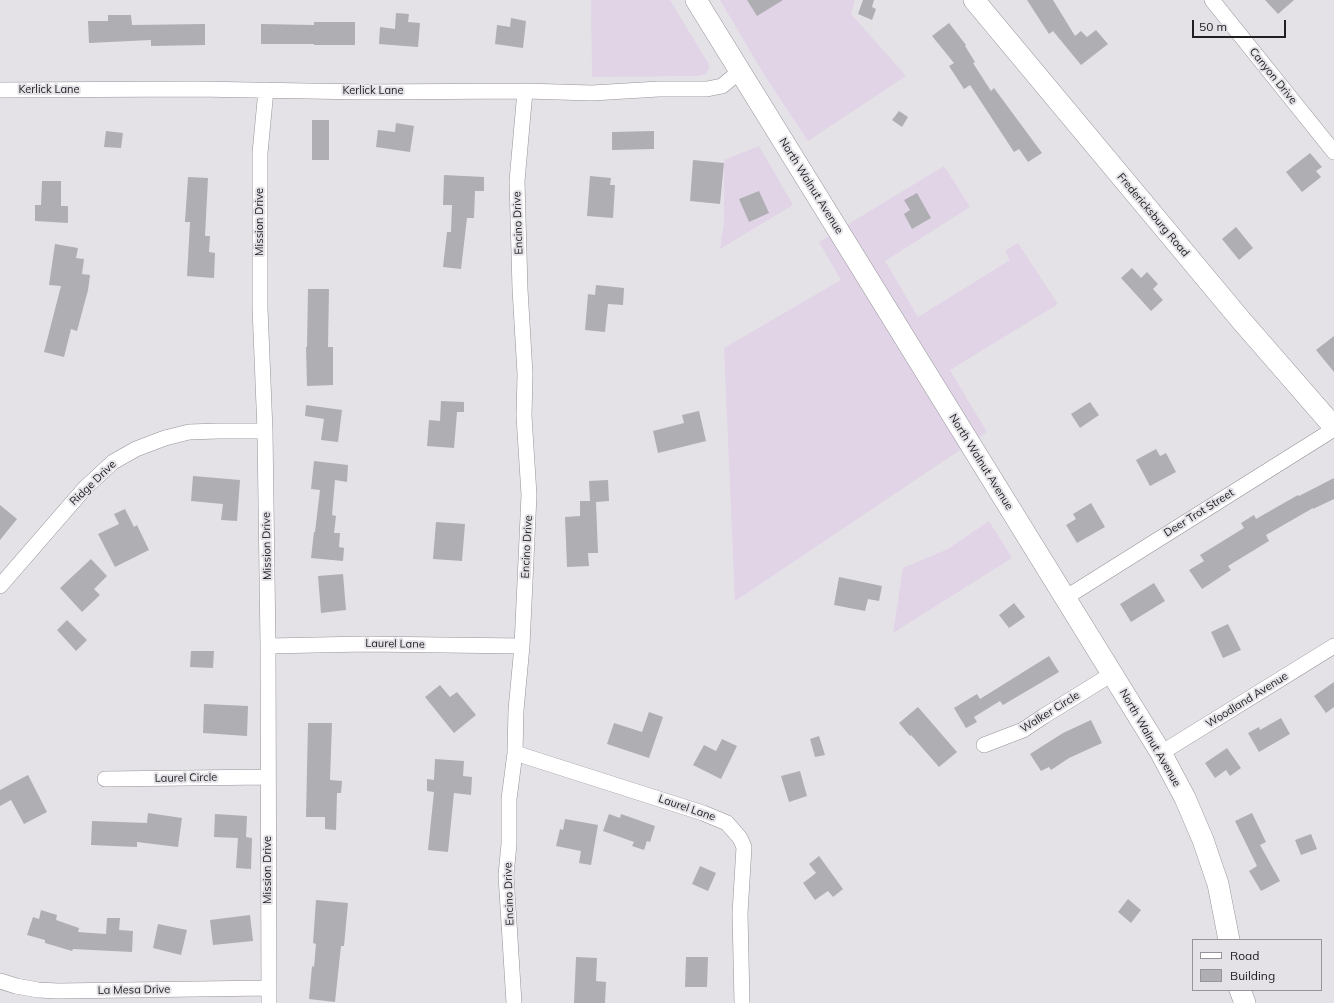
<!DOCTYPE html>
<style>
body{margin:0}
#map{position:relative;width:1334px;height:1003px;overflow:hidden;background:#e4e2e7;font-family:Mulish,sans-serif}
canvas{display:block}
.legend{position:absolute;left:1192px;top:939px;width:130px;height:52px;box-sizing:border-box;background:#e4e2e7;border:1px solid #969498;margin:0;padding:5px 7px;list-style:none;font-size:12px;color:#202022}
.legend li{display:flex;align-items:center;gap:8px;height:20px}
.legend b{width:20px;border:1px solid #969498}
.scale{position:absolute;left:1192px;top:20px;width:94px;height:18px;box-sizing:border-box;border:2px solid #202022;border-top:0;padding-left:5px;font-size:12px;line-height:14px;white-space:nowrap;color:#202022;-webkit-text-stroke:3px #e4e2e7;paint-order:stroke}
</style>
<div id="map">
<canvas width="1334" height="1003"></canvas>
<ul class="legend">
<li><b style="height:5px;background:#fff"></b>Road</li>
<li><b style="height:11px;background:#afaeb3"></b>Building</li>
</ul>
<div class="scale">50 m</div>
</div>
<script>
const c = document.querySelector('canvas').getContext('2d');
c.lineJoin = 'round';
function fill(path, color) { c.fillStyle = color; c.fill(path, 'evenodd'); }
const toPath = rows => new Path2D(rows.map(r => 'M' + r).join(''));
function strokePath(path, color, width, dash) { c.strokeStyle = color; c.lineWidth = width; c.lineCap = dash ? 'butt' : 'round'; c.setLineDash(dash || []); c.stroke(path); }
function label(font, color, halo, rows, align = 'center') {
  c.font = font + ' Mulish,sans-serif'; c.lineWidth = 4; c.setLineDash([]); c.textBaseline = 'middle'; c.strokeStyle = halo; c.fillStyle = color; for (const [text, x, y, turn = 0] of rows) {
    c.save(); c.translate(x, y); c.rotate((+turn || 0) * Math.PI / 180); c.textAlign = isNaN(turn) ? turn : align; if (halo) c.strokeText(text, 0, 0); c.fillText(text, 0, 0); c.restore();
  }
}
fill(toPath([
 [591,0,670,0,710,66,706,74,696,76,592,77],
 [720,0,855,0,851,14,906,76,808,141,765,76],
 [759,146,793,205,720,249,724,222,724,160],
 [944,166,970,207,885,261,918,317,1010,260,1005,251,1018,243,1058,304,950,370,987,432,735,601,724,348,841,280,819,242],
 [989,521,1012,558,893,633,903,568,948,549]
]), '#e1d4e7');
fill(toPath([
 [747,0,783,0,757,16],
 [863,0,874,0,872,7,876,9,872,20,858,14],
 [1027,0,1053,0,1075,36,1081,31,1087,37,1096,30,1108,44,1081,65,1053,31,1049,34],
 [1265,0,1294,0,1278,14],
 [396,13,409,14,408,22,420,23,418,47,379,44,380,27,395,29],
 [108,15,131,15,132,25,205,24,205,45,151,46,151,40,89,43,88,21,108,21],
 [511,18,526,21,523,48,495,44,497,25,510,27],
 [314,22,355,22,355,45,314,45,314,44,261,44,261,24,314,25],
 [949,23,966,45,965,46,975,62,973,63,991,91,994,88,1042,153,1028,162,1019,149,1014,152,970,85,964,89,949,66,954,63,932,36],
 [899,111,908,117,902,127,892,120],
 [312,120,329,120,329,160,312,160],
 [396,123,414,126,410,152,376,147,378,130,395,132],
 [106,131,123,133,121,148,104,147],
 [654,131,654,149,612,150,612,132],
 [1310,153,1322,167,1316,171,1321,177,1302,192,1286,172],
 [693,160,724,163,720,204,690,201],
 [444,175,484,177,484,191,475,191,474,218,467,218,461,269,443,267,447,232,451,232,452,205,443,205],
 [590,176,611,178,610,185,615,185,613,218,587,216],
 [188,177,208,178,205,236,210,236,209,252,215,253,214,278,187,276,190,222,185,222],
 [42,181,61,181,61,206,68,206,68,223,35,221,35,205,41,205],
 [759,191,769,213,749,222,739,199],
 [917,193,931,218,912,229,904,214,910,210,904,200],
 [1236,227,1253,248,1239,260,1222,239],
 [55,244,78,248,76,258,84,259,82,274,90,275,88,290,77,331,71,329,64,357,44,352,61,286,49,285],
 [1132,268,1141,278,1147,272,1158,284,1153,289,1163,300,1151,311,1121,278],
 [596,285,624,288,623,305,608,304,605,332,585,330,588,294,595,295],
 [308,289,329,289,328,347,333,347,333,385,307,386,306,347,307,347],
 [1334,336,1334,372,1316,350],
 [441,401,464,402,464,412,457,412,454,448,427,446,429,420,440,421],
 [1090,402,1099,415,1080,428,1071,414],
 [306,405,342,410,338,442,321,440,324,419,305,416],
 [699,411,706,441,658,453,653,431,684,423,682,415],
 [1156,449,1160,456,1166,453,1176,472,1150,486,1136,460],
 [314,461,348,465,347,482,335,480,332,515,336,516,334,533,340,533,339,547,344,548,343,561,311,558,314,532,315,532,320,490,311,489],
 [193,476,240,480,237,521,221,520,223,504,191,501],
 [1334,478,1334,499,1313,509,1313,508,1266,535,1269,541,1228,566,1231,570,1202,589,1189,570,1204,561,1200,555,1244,528,1241,523,1254,515,1256,519,1298,495,1299,496],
 [608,480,609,501,596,502,598,553,588,553,589,566,567,567,565,517,580,516,580,501,590,501,589,481],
 [1091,503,1105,527,1077,543,1066,525,1076,519,1073,514],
 [0,505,17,519,0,540],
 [125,509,134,527,137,525,149,550,115,567,98,534,119,524,114,514],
 [436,522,465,524,462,561,433,559],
 [91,559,107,576,94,589,100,595,82,612,60,588],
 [343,574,346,610,321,613,318,576],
 [839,577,882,586,879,601,868,599,865,611,834,605],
 [1154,583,1165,601,1131,622,1120,604],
 [1014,603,1025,617,1009,628,999,615],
 [67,620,87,640,76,651,57,630],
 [1228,624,1241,650,1223,658,1211,632],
 [191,651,214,651,213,668,190,667],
 [1049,656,1059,672,1003,705,1000,701,974,717,977,722,966,728,954,708,977,694,980,699],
 [1334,682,1334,707,1326,713,1314,696],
 [440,685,450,697,457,692,476,715,454,733,425,697],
 [204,704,248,706,247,736,203,733],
 [918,707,957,752,939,767,911,735,910,736,899,723],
 [649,712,663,717,649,758,607,744,614,723,642,732],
 [1281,718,1290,734,1259,752,1248,733,1259,727,1260,730],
 [1091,720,1102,743,1069,758,1051,770,1049,767,1041,771,1030,754,1063,733],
 [308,723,332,723,330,780,342,781,341,793,337,793,336,830,325,829,325,817,306,817],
 [819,736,825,755,815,757,810,739],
 [722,739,737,746,721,779,693,765,704,745,716,751],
 [1227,748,1241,768,1230,776,1226,770,1215,778,1205,763],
 [435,759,464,761,463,776,472,777,471,795,454,793,448,852,428,850,434,792,427,791,427,779,434,780],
 [800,771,807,796,789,802,781,776],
 [28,775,47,812,24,824,11,800,0,806,0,790],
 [148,813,182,818,178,847,137,842,137,847,91,845,92,821,147,823],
 [1252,813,1266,842,1260,845,1280,881,1261,891,1249,871,1257,866,1235,821],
 [215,814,247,816,246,837,252,838,251,869,236,868,238,838,214,837],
 [609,814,620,818,621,814,655,826,650,842,647,841,644,850,632,846,634,842,603,831],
 [565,819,598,825,591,865,579,863,581,851,556,846,560,829,563,830],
 [1311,834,1317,849,1301,855,1295,840],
 [819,856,843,889,833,897,828,891,815,900,803,883,816,873,809,864],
 [700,866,716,873,708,891,692,884],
 [1128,899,1141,910,1131,923,1118,912],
 [316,900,348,903,344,946,341,946,335,1002,309,999,312,966,314,967,316,944,313,943],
 [41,910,57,915,56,920,79,928,78,932,106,934,107,918,120,918,119,930,133,931,132,952,73,949,72,951,45,943,45,940,27,935,33,917,39,919],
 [250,915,253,941,213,945,210,920],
 [158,924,187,930,181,955,153,948],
 [576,957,597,958,596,981,606,982,605,1003,574,1003],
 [686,957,708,957,707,987,685,987]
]), '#afaeb3');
const street = toPath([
 [1212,0,1334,152],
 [0,90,196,89,364,92,525,91,592,93,659,89,707,89,722,86,740,71],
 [266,90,260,153,260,308,265,431,268,646,269,1003],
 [0,586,85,488,113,462,136,449,165,438,189,432,218,431,265,431],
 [1065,598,1334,429],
 [268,646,365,644,522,646],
 [984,745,1023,730,1044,716,1112,674],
 [515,753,703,813,727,823,733,830,740,838,744,847,740,913,742,1003],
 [1161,753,1334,646],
 [105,779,268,777],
 [0,981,16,986,38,990,58,991,268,988],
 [514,1003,506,875,509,844,509,799,515,753,516,710,522,646,529,495,524,416,525,374,520,289,517,181,525,91]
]);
const secondary = toPath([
 [696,0,1161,753,1185,798,1203,840,1218,884,1229,940],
 [974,0,1240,319,1334,427],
 [1240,990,1245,1003]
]);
strokePath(street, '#959398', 16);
strokePath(secondary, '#959398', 22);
strokePath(street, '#fff', 15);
strokePath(secondary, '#fff', 21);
label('11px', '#202022', '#e4e2e7', [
 ["Canyon Drive",1273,76,51],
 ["Kerlick Lane",49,90],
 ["Kerlick Lane",373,91],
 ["North Walnut Avenue",811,186,58],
 ["Fredericksburg Road",1153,215,50],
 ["Mission Drive",260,222,-90],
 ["Encino Drive",518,223,-92],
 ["North Walnut Avenue",981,462,58],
 ["Ridge Drive",93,483,-44],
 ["Deer Trot Street",1199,513,-32],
 ["Mission Drive",267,546,-91],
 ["Encino Drive",527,547,-87],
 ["Laurel Lane",395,644,1],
 ["Woodland Avenue",1247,700,-32],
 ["Walker Circle",1050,712,-32],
 ["North Walnut Avenue",1150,738,60],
 ["Laurel Circle",186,778,-1],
 ["Laurel Lane",687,808,19],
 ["Mission Drive",268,870,-90],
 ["Encino Drive",509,894,-92],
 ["La Mesa Drive",134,990,-1]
]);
</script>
